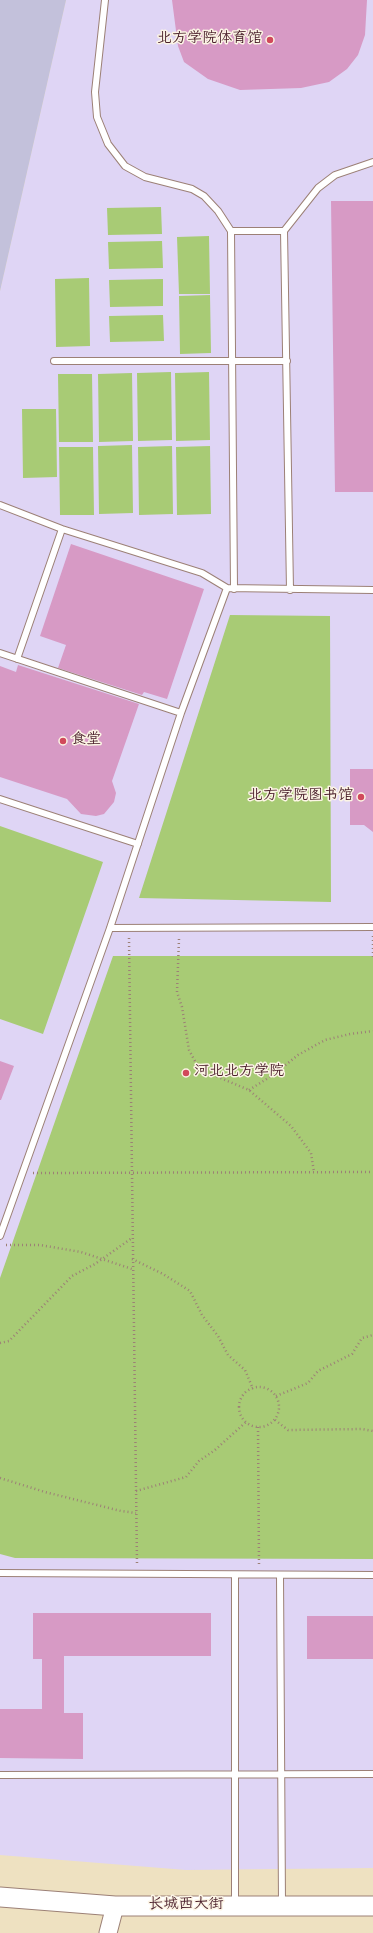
<!DOCTYPE html>
<meta charset="utf-8">
<style>
body{margin:0}
canvas{display:block;background:#eee1c1}
</style>
<canvas width="373" height="1933"></canvas>
<script>
const c = document.querySelector('canvas').getContext('2d');
c.lineJoin = 'round';
function fill(path, color) { c.fillStyle = color; c.fill(path, 'evenodd'); }
const toPath = rows => new Path2D(rows.map(r => 'M' + r).join(''));
function strokePath(path, color, width, dash) { c.strokeStyle = color; c.lineWidth = width; c.lineCap = dash ? 'butt' : 'round'; c.setLineDash(dash || []); c.stroke(path); }
function label(font, color, halo, rows, align = 'center') {
  c.font = font + ' "Gochi Hand","LXGW WenKai TC",sans-serif'; c.lineWidth = 3; c.setLineDash([]); c.textBaseline = 'middle'; c.strokeStyle = halo; c.fillStyle = color; for (const [text, x, y, turn = 0] of rows) {
    c.save(); c.translate(x, y); c.rotate((+turn || 0) * Math.PI / 180); c.textAlign = isNaN(turn) ? turn : align; if (halo) c.strokeText(text, 0, 0); c.fillText(text, 0, 0); c.restore();
  }
}
fill(toPath([
 [66,0,373,0,373,1868,186,1870,0,1855,0,291]
]), '#dfd5f5');
fill(toPath([
 [0,0,66,0,0,291]
]), '#c3c1db');
fill(toPath([
 [161,207,162,234,108,235,107,208],
 [209,236,210,294,179,294,177,237],
 [162,241,163,268,109,269,108,242],
 [89,278,90,346,56,347,55,279],
 [163,279,163,306,110,307,109,280],
 [210,295,211,353,180,354,179,296],
 [163,315,164,341,110,342,109,316],
 [171,372,172,440,138,441,137,373],
 [209,372,210,440,176,441,175,373],
 [132,373,133,441,99,442,98,374],
 [58,374,92,374,93,442,59,442],
 [22,409,56,409,57,477,23,478],
 [132,445,133,513,99,514,98,446],
 [172,446,173,514,139,515,138,447],
 [210,446,211,514,177,515,176,447],
 [59,447,93,447,94,515,60,515],
 [230,615,330,616,331,902,139,898],
 [0,826,103,862,43,1034,0,1019],
 [113,956,373,956,373,1559,15,1558,0,1554,0,1278]
]), '#a8cb75');
fill(toPath([
 [172,0,367,0,365,35,358,55,347,69,329,82,301,88,240,90,208,79,184,62,178,46],
 [331,201,373,201,373,492,335,492],
 [71,544,204,589,167,699,144,692,142,695,58,668,66,645,40,636],
 [18,665,139,704,112,781,116,793,114,802,104,814,96,816,81,814,67,799,0,777,0,666,16,672],
 [350,769,373,769,373,832,364,825,350,825],
 [0,1061,14,1066,1,1100,0,1100],
 [33,1613,211,1613,211,1656,64,1656,64,1713,83,1713,83,1759,0,1758,0,1709,42,1709,42,1659,33,1659],
 [307,1616,373,1616,373,1659,307,1659]
]), '#d79ac5');
const service = toPath([
 [105,0,95,92,97,117,108,144,125,166,145,177,192,189,204,196,218,211,231,231,234,589],
 [231,231,284,231],
 [54,361,287,361],
 [0,505,62,529,202,573,227,588],
 [290,590,284,231,318,188,335,175,373,162],
 [0,653,181,713],
 [17,659,62,529],
 [0,799,138,844],
 [110,928,373,927],
 [0,1236,110,928,181,713,227,588,373,590],
 [0,1573,373,1575],
 [235,1575,235,1905],
 [280,1575,282,1905],
 [0,1775,373,1774]
]);
const secondary = toPath([
 [108,1933,115,1906]
]);
const primary = toPath([
 [0,1897,115,1906,373,1906]
]);
strokePath(service, '#9c8076', 8);
strokePath(secondary, '#9c8076', 19);
strokePath(primary, '#9c8076', 21);
strokePath(toPath([
 [373,936,373,958],
 [129,938,137,1563],
 [179,939,177,992,182,1007,189,1050,196,1063,218,1077,249,1090,291,1126,311,1153,314,1172],
 [249,1090,273,1075,298,1055,325,1040,350,1034,373,1031],
 [33,1173,373,1172],
 [6,1245,40,1245,81,1252,132,1269],
 [132,1259,163,1274,190,1291,202,1315,218,1336,228,1355,245,1370,253,1389],
 [0,1343,9,1341,72,1276,95,1264,132,1238],
 '239 1407a20 20 0 1 1 40 0a20 20 0 1 1-40 0Z',
 [276,1396,308,1383,318,1371,352,1354,362,1338,373,1335],
 [275,1420,288,1430,362,1429,373,1431],
 [258,1427,259,1565],
 [0,1478,45,1492,121,1511,136,1513],
 [136,1491,186,1477,199,1461,215,1450,246,1422]
]), '#9c8076', 2.5, [1, 3]);
strokePath(service, '#fff', 6);
strokePath(secondary, '#fff', 17);
strokePath(primary, '#fff', 19);
for (const [x, y, r, color] of [
 [270,40,4,"#d1495b"],
 [63,741,4,"#d1495b"],
 [361,797,4,"#d1495b"],
 [186,1073,4,"#d1495b"]
]) { const dot = new Path2D(); dot.arc(x, y, r, 0, 2 * Math.PI); c.fillStyle = color; c.fill(dot); strokePath(dot, '#fcf5e5', 1.5); }
label('15px', '#4a1f2b', '#fcf5e5', [
 ["北方学院体育馆",262,40],
 ["食堂",71,741,"left"],
 ["北方学院图书馆",353,797],
 ["河北北方学院",194,1073,"left"]
], 'right');
label('15px', '#4a1f2b', '#fcf5e5', [
 ["长城西大街",186,1906]
]);
</script>
